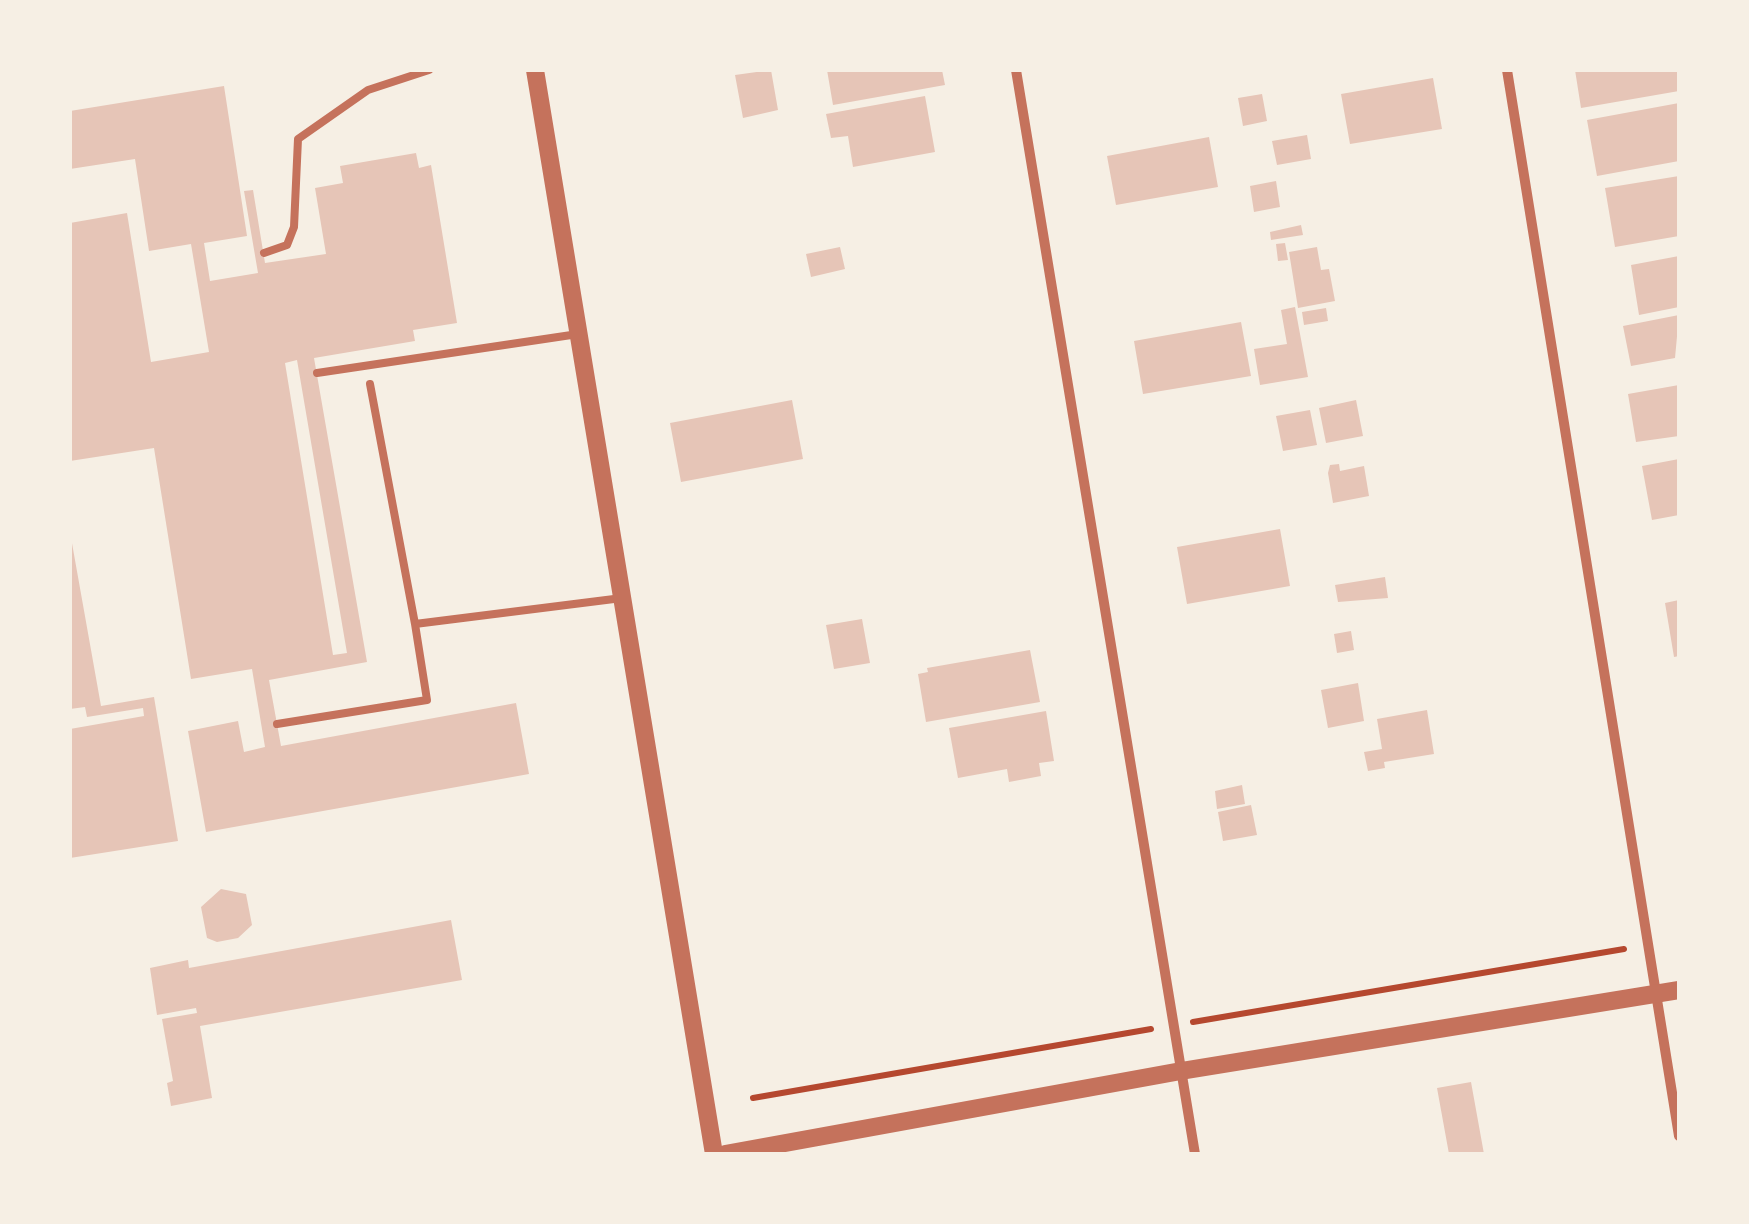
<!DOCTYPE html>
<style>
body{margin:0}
#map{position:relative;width:1749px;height:1224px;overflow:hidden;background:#f6efe4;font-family:"Nunito Sans",sans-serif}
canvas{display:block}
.frame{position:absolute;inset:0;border:72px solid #f6efe4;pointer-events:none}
</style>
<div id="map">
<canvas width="1749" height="1224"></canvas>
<div class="frame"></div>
</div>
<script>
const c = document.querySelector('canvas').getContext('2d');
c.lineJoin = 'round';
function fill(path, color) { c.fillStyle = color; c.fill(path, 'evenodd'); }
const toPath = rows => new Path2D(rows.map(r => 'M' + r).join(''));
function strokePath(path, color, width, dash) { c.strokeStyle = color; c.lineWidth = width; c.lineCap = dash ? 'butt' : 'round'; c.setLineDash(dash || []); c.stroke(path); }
fill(toPath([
 [771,70,778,110,743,118,735,75],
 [827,70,942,70,945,85,833,105],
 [1575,70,1679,70,1679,91,1581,108],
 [1433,78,1442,129,1350,144,1341,94],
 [224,86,247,236,204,243,210,281,258,273,244,191,253,190,265,263,326,254,315,188,343,183,340,166,416,153,419,168,431,165,457,323,413,330,415,341,314,358,367,662,269,680,281,746,516,703,529,774,206,832,188,731,238,721,244,752,265,747,252,669,191,679,154,448,70,461,70,223,127,213,151,362,209,352,191,244,149,251,135,159,70,169,70,111],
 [297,360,347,653,333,655,285,363],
 [1262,94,1267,121,1243,126,1238,98],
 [925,96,935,152,853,167,848,136,831,138,826,114],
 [1679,103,1679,161,1597,176,1587,120],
 [1307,135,1311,159,1277,165,1272,141],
 [1209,137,1218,187,1116,205,1107,156],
 [1679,176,1679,236,1615,247,1605,188],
 [1276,181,1280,207,1254,212,1250,186],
 [1301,225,1303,235,1271,240,1270,232],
 [1285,243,1288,260,1278,261,1276,244],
 [840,247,845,269,811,277,806,254],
 [1317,247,1321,270,1329,269,1335,301,1298,308,1289,252],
 [1679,256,1679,307,1639,315,1631,265],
 [1295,307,1308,377,1260,385,1254,349,1287,344,1281,310],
 [1326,308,1328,321,1304,325,1302,312],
 [1679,315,1675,358,1631,366,1623,326],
 [1241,322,1251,376,1143,394,1134,341],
 [1679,385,1679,436,1636,442,1628,394],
 [792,400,803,459,681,482,670,423],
 [1356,400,1363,436,1326,443,1319,408],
 [1310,410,1317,445,1283,451,1276,416],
 [1679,459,1679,515,1652,520,1642,466],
 [1339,464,1340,471,1364,466,1369,496,1333,503,1328,473,1330,465],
 [1280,529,1290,586,1187,604,1177,547],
 [70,532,101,706,154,697,178,841,70,858,70,729,144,716,143,708,87,717,85,707,70,709],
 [1385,577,1388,598,1338,602,1335,585],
 [1679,600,1679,656,1674,657,1665,603],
 [862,619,870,663,834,669,826,625],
 [1351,631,1354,650,1337,653,1334,634],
 [1030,650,1040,702,926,722,918,674,928,672,927,668],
 [1358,683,1364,721,1328,728,1321,690],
 [1427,710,1434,754,1384,762,1385,768,1368,771,1364,752,1382,749,1377,719],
 [1046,711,1054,761,1039,763,1041,776,1009,782,1007,769,958,778,949,728],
 [1242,785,1245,804,1217,809,1215,791],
 [1251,805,1257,835,1223,841,1218,812],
 [221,889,246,894,252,925,238,938,217,942,207,938,201,907],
 [451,920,462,980,200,1026,212,1098,171,1106,167,1083,173,1081,162,1019,197,1013,196,1008,157,1015,150,968,188,960,189,968],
 [1471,1082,1484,1154,1449,1154,1437,1088]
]), '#e6c5b7');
strokePath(toPath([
 [1193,1022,1624,949],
 [753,1098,1151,1029]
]), '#b5482f', 6);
strokePath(toPath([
 [264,253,287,245,294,227,298,139,368,90,429,70],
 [317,373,578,334],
 [370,384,415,624,622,598],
 [277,724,427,700,415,624]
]), '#c5725c', 8);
strokePath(toPath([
 [1016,70,1195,1154],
 [1507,70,1679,1136]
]), '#c5725c', 10);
strokePath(toPath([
 [535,70,714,1154],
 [725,1154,1181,1071,1679,990]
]), '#c5725c', 18);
</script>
